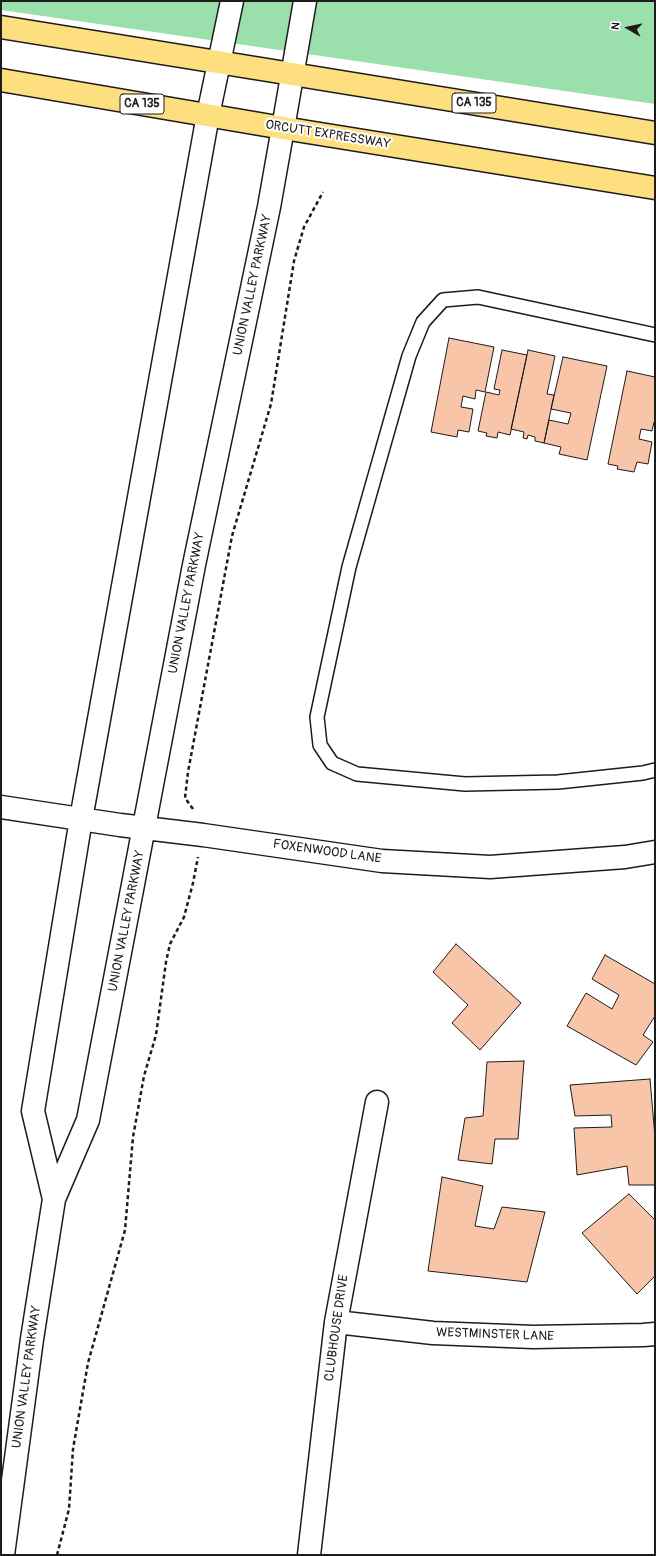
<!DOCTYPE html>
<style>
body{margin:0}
#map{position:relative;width:656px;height:1556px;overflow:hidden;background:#fff;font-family:Pangolin,sans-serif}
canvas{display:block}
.frame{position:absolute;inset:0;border:2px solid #1c1c1c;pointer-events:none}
.north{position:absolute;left:608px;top:8px;width:40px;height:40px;-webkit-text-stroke:3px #fff;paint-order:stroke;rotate:279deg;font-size:11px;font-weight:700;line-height:16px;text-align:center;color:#1c1c1c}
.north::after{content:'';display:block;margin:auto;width:14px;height:18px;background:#1c1c1c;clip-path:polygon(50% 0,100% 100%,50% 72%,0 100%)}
</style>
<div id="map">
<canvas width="656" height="1556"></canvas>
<div class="frame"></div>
<div class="north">N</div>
</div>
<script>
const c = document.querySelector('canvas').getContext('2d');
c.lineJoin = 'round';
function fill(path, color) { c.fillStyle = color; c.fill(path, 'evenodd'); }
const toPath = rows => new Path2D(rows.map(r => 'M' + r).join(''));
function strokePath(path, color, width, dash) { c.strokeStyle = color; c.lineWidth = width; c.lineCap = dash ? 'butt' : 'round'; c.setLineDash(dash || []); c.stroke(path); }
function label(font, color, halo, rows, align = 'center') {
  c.font = font + ' Pangolin,sans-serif'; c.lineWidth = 4; c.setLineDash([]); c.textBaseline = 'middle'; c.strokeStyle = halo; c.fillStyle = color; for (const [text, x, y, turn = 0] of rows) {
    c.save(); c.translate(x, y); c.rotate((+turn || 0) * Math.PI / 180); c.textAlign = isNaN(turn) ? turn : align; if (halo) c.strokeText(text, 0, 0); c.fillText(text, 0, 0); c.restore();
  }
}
fill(toPath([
 [1,1,655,1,655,104,1,10]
]), '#9adfac');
const building = toPath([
 [449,338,494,347,485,392,476,390,475,399,463,396,461,407,473,409,469,432,458,430,457,437,431,432,449,338],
 [502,350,527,355,510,435,498,432,497,438,486,436,487,433,478,431,486,392,499,395,500,390,494,389,502,350],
 [528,350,555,356,547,394,554,395,544,443,535,441,535,437,528,435,527,439,523,438,524,432,511,429,528,350],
 [563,357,607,366,587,460,559,454,561,447,544,443,549,420,568,424,571,413,551,409,563,357],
 [627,371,655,377,655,422,654,422,652,431,641,429,639,439,652,442,648,464,637,462,634,472,617,469,618,466,608,464,627,371],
 [456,944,521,1003,480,1050,452,1023,468,1005,433,972,456,944],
 [605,955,655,984,655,1016,643,1035,653,1042,636,1065,567,1026,586,993,612,1009,619,995,592,979,605,955],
 [524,1061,518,1139,495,1139,492,1164,458,1160,465,1118,483,1116,487,1062,524,1061],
 [650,1079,655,1137,655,1185,629,1185,627,1166,577,1175,574,1128,612,1127,611,1115,575,1116,570,1085,650,1079],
 [442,1177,483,1186,475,1226,494,1229,502,1207,545,1212,527,1282,428,1271,442,1177],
 [629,1194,655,1220,655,1276,637,1294,582,1233,629,1194]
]);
fill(building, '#f8c5a8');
strokePath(building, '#1c1c1c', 1);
const service = toPath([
 [655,335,478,297,443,300,423,322,409,356,349,567,317,717,320,745,332,763,357,774,465,784,558,782,643,773,655,770]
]);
const minor = toPath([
 [336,1322,433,1333,533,1337,643,1335,655,1334],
 [309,1555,336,1322,377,1102]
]);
const tertiary = toPath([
 [1,807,120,825,203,835,382,861,490,867,625,857,655,852],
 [54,1199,33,1111,81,819,208,115],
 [3,1555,32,1339,54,1199,88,1120,194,565,269,207,283,128]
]);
const secondary = toPath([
 [208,115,232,1],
 [283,128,305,1]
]);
const trunk = toPath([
 [1,27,292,74],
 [1,80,283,128]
]);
const motorway = toPath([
 [292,74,655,133],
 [283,128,655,188]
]);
strokePath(service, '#1c1c1c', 16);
strokePath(minor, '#1c1c1c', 25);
strokePath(tertiary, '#1c1c1c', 25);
strokePath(secondary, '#1c1c1c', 25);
strokePath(trunk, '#1c1c1c', 25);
strokePath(motorway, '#1c1c1c', 25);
strokePath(toPath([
 [193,809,185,798,188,772,232,536,271,404,294,261,304,227,323,192],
 [57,1555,69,1509,73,1449,88,1363,125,1230,133,1137,144,1076,156,1035,166,962,170,944,184,917,193,883,198,857]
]), '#1c1c1c', 2.5, [4, 3]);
strokePath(service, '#fff', 13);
strokePath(minor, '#fff', 22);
strokePath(tertiary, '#fff', 22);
strokePath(secondary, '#fff', 22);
strokePath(trunk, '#fddf80', 22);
strokePath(motorway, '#fddf80', 22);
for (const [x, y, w] of [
 [474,103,44],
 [142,104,44]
]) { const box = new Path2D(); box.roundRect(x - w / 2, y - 10, w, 20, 3); c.fillStyle = '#fff'; c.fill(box); strokePath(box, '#1c1c1c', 1); }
label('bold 12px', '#1c1c1c', null, [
 ["CA 135",474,103],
 ["CA 135",142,104]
]);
label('13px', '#1c1c1c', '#fff', [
 ["ORCUTT EXPRESSWAY",328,135,9],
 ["UNION VALLEY PARKWAY",253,285,-78],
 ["UNION VALLEY PARKWAY",187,603,-79],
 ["FOXENWOOD LANE",327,852,8],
 ["UNION VALLEY PARKWAY",127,921,-79],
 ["CLUBHOUSE DRIVE",337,1328,-82],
 ["WESTMINSTER LANE",495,1335,2],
 ["UNION VALLEY PARKWAY",27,1377,-82]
]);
</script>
